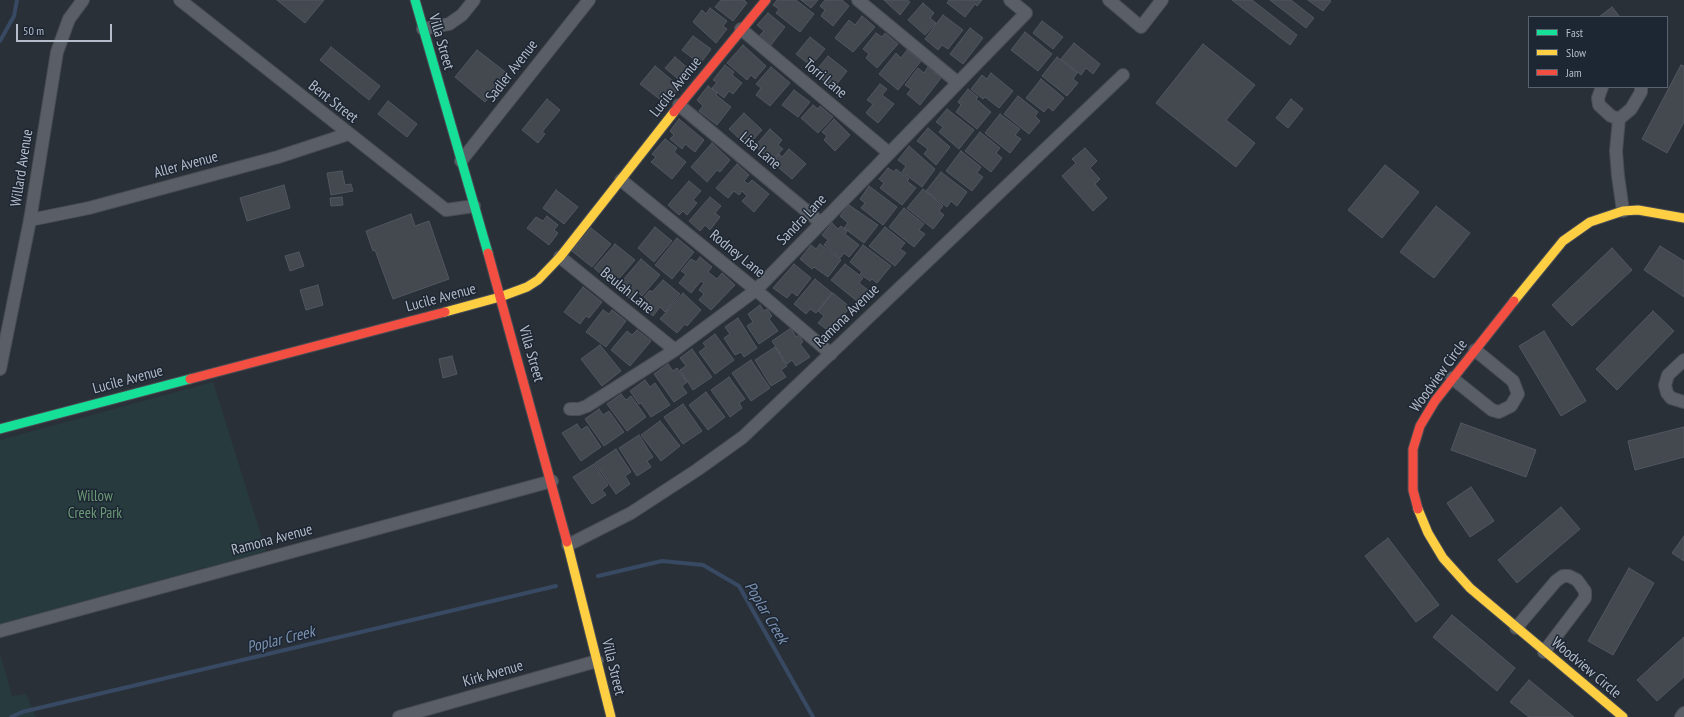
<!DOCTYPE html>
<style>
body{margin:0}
#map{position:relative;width:1684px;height:717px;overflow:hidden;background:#2a3038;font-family:"PT Sans Narrow",sans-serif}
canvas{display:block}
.legend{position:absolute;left:1528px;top:16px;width:140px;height:72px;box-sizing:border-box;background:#1d2633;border:1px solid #59626f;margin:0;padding:5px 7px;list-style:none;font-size:12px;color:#b4bcc9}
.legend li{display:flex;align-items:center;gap:8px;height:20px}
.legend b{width:20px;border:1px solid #59626f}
.scale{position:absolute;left:16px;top:24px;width:96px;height:18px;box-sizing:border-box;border:2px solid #b4bcc9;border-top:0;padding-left:5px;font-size:12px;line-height:14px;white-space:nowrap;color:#b4bcc9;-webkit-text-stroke:3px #1d2633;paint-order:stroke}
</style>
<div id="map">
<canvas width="1684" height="717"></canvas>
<ul class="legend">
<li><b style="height:5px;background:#16e098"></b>Fast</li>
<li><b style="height:5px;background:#ffcf43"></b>Slow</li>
<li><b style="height:5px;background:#f24e42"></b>Jam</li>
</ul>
<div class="scale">50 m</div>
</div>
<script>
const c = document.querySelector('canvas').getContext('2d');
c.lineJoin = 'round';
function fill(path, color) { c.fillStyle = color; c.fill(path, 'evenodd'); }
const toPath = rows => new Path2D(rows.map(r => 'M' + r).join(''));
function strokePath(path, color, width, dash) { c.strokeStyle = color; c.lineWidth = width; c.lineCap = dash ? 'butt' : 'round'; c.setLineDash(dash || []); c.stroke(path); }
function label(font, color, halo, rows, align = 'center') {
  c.font = font + ' "PT Sans Narrow",sans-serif'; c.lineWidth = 3; c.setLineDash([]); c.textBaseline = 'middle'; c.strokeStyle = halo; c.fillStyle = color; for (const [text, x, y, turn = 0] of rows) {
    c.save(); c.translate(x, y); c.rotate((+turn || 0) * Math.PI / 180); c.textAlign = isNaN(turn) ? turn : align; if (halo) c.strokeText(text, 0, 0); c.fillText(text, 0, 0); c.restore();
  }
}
fill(toPath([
 [213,382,266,551,0,624,0,440],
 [0,654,12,696,26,694,36,717,0,717]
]), '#273a3e');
strokePath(toPath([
 [0,41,14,16,17,0],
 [598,576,662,561,703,565,739,586,813,717],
 [11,717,22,712,556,586]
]), '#384963', 4);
const building = toPath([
 [277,0,324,0,305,23,277,0],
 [721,0,744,0,747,3,733,21,715,7,721,0],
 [777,0,796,0,814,14,800,32,776,13,779,9,773,5,777,0],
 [801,0,818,0,811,8,801,0],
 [825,0,842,0,849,6,833,26,821,16,825,10,820,6,825,0],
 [884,0,907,0,910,2,900,15,884,0],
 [949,0,982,0,977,6,975,4,965,17,947,3,949,0],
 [1232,0,1252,0,1297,35,1290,45,1232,0],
 [1270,0,1291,0,1314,18,1306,28,1270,0],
 [1308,0,1329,0,1331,1,1323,11,1308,0],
 [923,3,934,13,930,18,936,23,925,35,908,20,923,3],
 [1612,7,1620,17,1599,17,1612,7],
 [710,8,727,21,723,26,727,29,716,43,693,22,702,10,706,14,710,8],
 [768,13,785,27,771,45,759,36,764,31,757,25,768,13],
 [943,15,963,30,948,49,942,45,938,50,925,39,943,15],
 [862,16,875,27,853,52,835,38,849,20,855,25,862,16],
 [1042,21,1063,37,1053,49,1033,33,1042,21],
 [970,28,983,38,963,64,950,54,970,28],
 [1025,32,1052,54,1038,71,1011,50,1025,32],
 [876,33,882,37,885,33,898,44,877,68,866,58,869,54,863,49,876,33],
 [693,36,711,49,700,64,682,50,693,36],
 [810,37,825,49,811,66,796,54,810,37],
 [1074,43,1100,64,1093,74,1086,68,1081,75,1061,59,1074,43],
 [1203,44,1255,85,1226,120,1255,143,1236,167,1156,103,1203,44],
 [743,45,766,66,755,79,751,75,747,80,727,63,743,45],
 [331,47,380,86,369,100,320,60,331,47],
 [477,50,508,74,485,102,455,77,477,50],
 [907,50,921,61,898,90,879,74,896,53,901,58,907,50],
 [828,56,847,71,836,85,831,81,828,84,814,73,828,56],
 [675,57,692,72,683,83,665,68,675,57],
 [1057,57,1077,73,1073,79,1078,83,1067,96,1042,76,1057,57],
 [725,65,734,72,732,75,742,83,733,94,729,91,724,98,712,88,717,82,713,80,725,65],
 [1681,65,1684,66,1684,122,1667,153,1642,139,1681,65],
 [655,66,680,87,666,104,640,84,655,66],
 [771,67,790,83,770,106,756,95,761,88,756,84,771,67],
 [928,67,941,78,920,105,907,94,911,89,905,85,918,68,924,73,928,67],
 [991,73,1013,91,999,108,985,97,983,99,971,89,982,75,987,79,991,73],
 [1041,79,1064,98,1053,111,1048,107,1044,112,1026,98,1041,79],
 [880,84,887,89,882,95,894,104,878,123,866,113,873,104,867,100,880,84],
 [708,86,717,93,716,95,731,107,717,125,699,111,703,106,697,100,708,86],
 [968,89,978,97,976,99,991,112,977,129,956,112,961,105,958,102,968,89],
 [794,90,810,102,798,117,782,105,794,90],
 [1018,96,1038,112,1035,116,1040,121,1029,134,1004,114,1018,96],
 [547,99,560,110,542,132,545,134,538,143,522,130,547,99],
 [1291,99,1303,109,1288,128,1276,118,1291,99],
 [388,101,417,124,407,137,378,114,388,101],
 [813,105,818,109,820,106,833,117,818,133,801,118,813,105],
 [947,109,974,130,959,149,939,132,943,127,936,122,947,109],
 [744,113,762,130,750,143,745,138,742,141,729,129,744,113],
 [1000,114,1020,129,1015,135,1021,139,1010,153,985,133,1000,114],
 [679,119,704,140,695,152,685,144,682,149,670,139,674,135,670,131,679,119],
 [834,119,850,135,835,151,824,140,827,136,822,132,834,119],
 [928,128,950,147,936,165,924,154,928,149,917,141,928,128],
 [770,129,782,140,778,145,783,149,772,161,755,146,770,129],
 [980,132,1000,148,996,153,1002,158,991,172,965,151,980,132],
 [665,139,677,148,674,152,686,162,672,179,651,162,656,157,652,154,665,139],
 [712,143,730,160,720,172,717,170,707,182,691,167,712,143],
 [909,146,935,169,922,187,902,172,906,166,898,160,909,146],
 [1085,148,1097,161,1090,168,1100,179,1095,184,1107,198,1093,211,1062,176,1076,163,1072,159,1085,148],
 [789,149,806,164,792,179,772,162,779,154,782,157,789,149],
 [961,151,981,167,977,173,983,177,972,191,946,171,961,151],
 [737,164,749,175,744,181,748,184,752,180,769,194,754,212,742,201,747,196,742,191,739,195,734,191,728,198,716,188,737,164],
 [1385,165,1419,192,1382,238,1348,210,1385,165],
 [888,168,894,172,896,169,909,179,907,181,916,188,902,205,880,188,884,183,879,179,888,168],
 [342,171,345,185,351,184,353,191,331,195,327,173,342,171],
 [941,172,967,192,957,206,951,201,947,207,926,191,941,172],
 [689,181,701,191,693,200,697,203,687,215,683,211,679,215,668,205,689,181],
 [284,185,290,208,247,221,240,198,284,185],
 [869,186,897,207,883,225,861,208,865,203,860,199,869,186],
 [923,189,943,206,939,211,944,215,933,229,907,208,923,189],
 [556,190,578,207,564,224,543,208,556,190],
 [342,197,343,205,331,206,330,198,342,197],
 [710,197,721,206,715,213,720,217,710,230,705,225,700,231,689,221,710,197],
 [849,205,878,225,864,243,844,228,848,223,840,216,849,205],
 [1436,206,1470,233,1434,278,1400,252,1436,206],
 [904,208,924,224,919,230,925,234,914,247,889,227,904,208],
 [411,214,415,226,429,221,449,279,393,299,375,250,373,251,366,231,411,214],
 [547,216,558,225,554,230,558,233,549,245,527,228,536,217,543,221,547,216],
 [832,223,838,229,841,226,847,231,845,234,859,245,849,257,844,253,840,258,824,245,828,240,822,235,832,223],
 [655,227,672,241,654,262,638,248,655,227],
 [885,227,905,243,900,249,906,253,895,266,869,246,885,227],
 [591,228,611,244,592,267,572,251,591,228],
 [677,238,694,252,672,279,655,265,677,238],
 [615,244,635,260,617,281,612,277,609,281,594,268,615,244],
 [820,244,841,260,828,277,814,267,812,269,800,259,811,245,816,249,820,244],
 [863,245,891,266,877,283,872,279,870,281,860,274,862,272,850,262,863,245],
 [1660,246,1684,261,1684,297,1644,270,1660,246],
 [1612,248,1632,270,1572,326,1552,305,1612,248],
 [299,252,304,266,290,271,285,256,299,252],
 [700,257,712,267,708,272,717,279,722,273,735,285,711,310,699,300,704,294,699,290,704,283,701,281,691,293,679,283,686,274,681,271,691,259,696,262,700,257],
 [641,259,660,275,642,296,637,291,630,299,617,287,641,259],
 [794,264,811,278,797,296,792,292,787,298,773,288,794,264],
 [845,264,863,278,859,283,868,290,858,302,831,280,845,264],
 [815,279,832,293,816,313,810,309,806,314,794,304,815,279],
 [663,280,680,294,665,312,660,307,653,316,641,306,647,299,644,297,650,290,652,292,663,280],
 [318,285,323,305,306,310,300,290,318,285],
 [583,287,602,302,589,318,586,316,580,324,564,312,583,287],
 [683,293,701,310,687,326,685,324,677,333,660,319,683,293],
 [833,293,850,307,830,332,818,323,824,316,818,311,833,293],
 [760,305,764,311,767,309,772,316,769,319,778,331,759,344,747,326,753,322,748,314,760,305],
 [603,310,609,314,612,310,626,321,606,347,586,332,603,310],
 [1653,311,1674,331,1617,390,1596,369,1653,311],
 [738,318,757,348,744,357,741,352,735,355,724,338,730,334,725,327,738,318],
 [791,328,796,337,799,335,803,342,800,344,810,357,796,366,792,360,787,364,772,341,791,328],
 [637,330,651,341,630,366,611,350,627,331,632,335,637,330],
 [1544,331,1586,401,1561,416,1519,346,1544,331],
 [715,334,734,360,715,374,699,352,706,347,703,343,715,334],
 [600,345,621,371,602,386,581,359,600,345],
 [775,347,787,366,781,370,786,377,771,386,755,360,775,347],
 [692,349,712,377,693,390,680,370,686,366,680,358,692,349],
 [452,356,457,374,443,378,439,359,452,356],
 [751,360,770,388,751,401,732,373,751,360],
 [668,364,673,371,677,368,687,382,682,386,687,393,674,402,654,374,668,364],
 [729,377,745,399,739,403,742,408,730,417,711,390,729,377],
 [645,380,650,387,655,383,670,405,651,417,641,403,639,404,630,391,645,380],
 [706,392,725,417,708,430,689,405,706,392],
 [621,394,626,400,631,396,646,417,627,431,607,404,621,394],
 [683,404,702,431,683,444,664,417,683,404],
 [599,409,603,415,609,411,624,432,604,446,585,419,599,409],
 [660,421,680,446,661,461,641,435,660,421],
 [1461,423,1536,450,1526,477,1451,450,1461,423],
 [577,424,581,430,587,426,601,447,581,461,562,433,577,424],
 [1684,427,1684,457,1635,470,1628,441,1684,427],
 [639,435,653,457,647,461,651,467,637,476,619,448,639,435],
 [616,449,631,472,625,476,630,484,616,494,595,463,616,449],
 [594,464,608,485,602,490,606,495,592,504,573,477,594,464],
 [1471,487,1494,521,1470,537,1447,503,1471,487],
 [1561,507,1580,529,1517,583,1498,560,1561,507],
 [1684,536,1684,561,1672,553,1684,536],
 [1388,538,1439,605,1416,622,1365,556,1388,538],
 [1629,568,1654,583,1613,655,1588,641,1629,568],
 [1452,615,1515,668,1497,691,1433,637,1452,615],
 [1684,637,1684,677,1657,701,1637,680,1684,637],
 [1529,680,1574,717,1529,717,1510,702,1529,680]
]);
fill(building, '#444950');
strokePath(building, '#52575f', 1);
const street = toPath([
 [180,0,446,210,474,206],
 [858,0,957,82],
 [1109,0,1141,27,1162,0],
 [423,29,449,24,462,15,474,0],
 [741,29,889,153],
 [1602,87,1598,98,1599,105,1611,116,1619,119],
 [679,105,821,223],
 [1619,119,1616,151,1618,176,1623,211],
 [1619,119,1631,109,1641,92,1641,87],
 [461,161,589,0],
 [621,180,756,290,831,354],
 [30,220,89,208,278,157,348,134],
 [560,257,675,350],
 [1684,360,1668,375,1665,385,1667,393,1671,398,1684,402],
 [0,369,30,220,57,52,69,19,83,0],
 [1452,378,1492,410,1499,412,1511,406,1518,394,1513,381,1475,350],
 [570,409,579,409,587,406,675,350,756,290,1026,13,1010,0],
 [568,545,631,513,697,470,743,437,1123,75],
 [1516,628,1556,581,1563,576,1569,576,1577,580,1585,591,1585,598,1544,652],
 [0,631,552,481],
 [399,717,597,661],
 [1681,717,1684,713]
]);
const fast = toPath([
 [415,0,488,253],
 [0,429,190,379]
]);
const slow = toPath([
 [1514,301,1563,241,1590,222,1623,211,1638,210,1684,218],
 [445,312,500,297,527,287,538,280,560,257,674,112],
 [1418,509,1428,533,1443,558,1470,588,1623,717],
 [567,542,611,717]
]);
const jam = toPath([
 [674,112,766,0],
 [488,253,567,542],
 [190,379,445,312],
 [1418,509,1413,490,1413,449,1420,426,1435,401,1514,301]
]);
strokePath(street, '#484c53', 14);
strokePath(fast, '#484c53', 11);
strokePath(slow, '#484c53', 11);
strokePath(jam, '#484c53', 11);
strokePath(street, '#5a5e66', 12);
strokePath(fast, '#16e098', 9);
strokePath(slow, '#ffcf43', 9);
strokePath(jam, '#f24e42', 9);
label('15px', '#b4bcc9', '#1d2633', [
 ["Villa Street",441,42,74],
 ["Sadler Avenue",512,71,-52],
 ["Torri Lane",825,79,40],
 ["Lucile Avenue",676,87,-51],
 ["Bent Street",333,102,38],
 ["Lisa Lane",760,151,40],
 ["Aller Avenue",186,165,-15],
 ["Willard Avenue",22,168,-81],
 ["Sandra Lane",802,220,-46],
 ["Rodney Lane",737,254,39],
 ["Beulah Lane",627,291,39],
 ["Lucile Avenue",441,298,-15],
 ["Ramona Avenue",847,316,-44],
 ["Villa Street",531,354,74],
 ["Woodview Circle",1439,376,-54],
 ["Lucile Avenue",128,380,-15],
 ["Ramona Avenue",272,540,-15],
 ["Villa Street",613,667,76],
 ["Woodview Circle",1586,668,40],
 ["Kirk Avenue",493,674,-16]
]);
label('15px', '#6b9a76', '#1d2633', [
 ["Willow",95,497],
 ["Creek Park",95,514]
]);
label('italic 16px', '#7c92b1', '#1d2633', [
 ["Poplar Creek",766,613,59],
 ["Poplar Creek",281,640,-14]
]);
</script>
